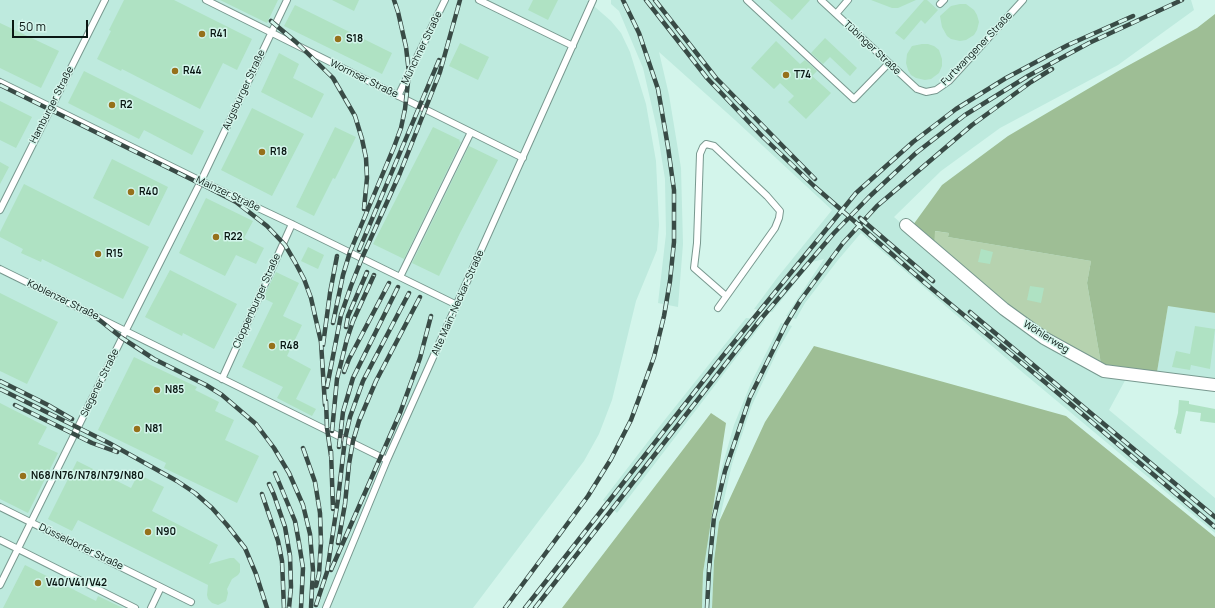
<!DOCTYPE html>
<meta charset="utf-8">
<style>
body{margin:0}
#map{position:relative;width:1215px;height:608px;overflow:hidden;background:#d3f5eb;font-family:Manrope,sans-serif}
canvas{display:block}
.scale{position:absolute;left:12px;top:20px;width:76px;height:18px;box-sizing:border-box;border:2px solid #0a1713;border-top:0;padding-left:5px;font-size:12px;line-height:14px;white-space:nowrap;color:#0a1713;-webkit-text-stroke:3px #d3f5eb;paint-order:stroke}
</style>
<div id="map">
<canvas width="1215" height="608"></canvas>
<div class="scale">50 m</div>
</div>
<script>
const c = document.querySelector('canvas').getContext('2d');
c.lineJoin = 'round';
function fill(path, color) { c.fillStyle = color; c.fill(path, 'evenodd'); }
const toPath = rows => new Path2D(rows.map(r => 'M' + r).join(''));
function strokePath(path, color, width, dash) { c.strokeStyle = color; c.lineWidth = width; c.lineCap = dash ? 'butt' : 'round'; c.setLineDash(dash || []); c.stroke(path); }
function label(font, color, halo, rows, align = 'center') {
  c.font = font + ' Manrope,sans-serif'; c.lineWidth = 3; c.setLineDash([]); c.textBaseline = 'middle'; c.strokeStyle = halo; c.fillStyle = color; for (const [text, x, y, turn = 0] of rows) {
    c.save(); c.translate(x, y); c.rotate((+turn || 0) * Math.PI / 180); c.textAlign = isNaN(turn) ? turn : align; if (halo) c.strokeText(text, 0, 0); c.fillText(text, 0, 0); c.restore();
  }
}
fill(toPath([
 [0,0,587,0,611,21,621,33,630,52,646,104,656,161,659,225,657,250,636,301,612,400,599,434,584,461,473,608,0,608],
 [611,0,1191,0,1194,10,1118,65,1000,128,941,171,894,217,966,280,1128,375,1109,410,1215,498,1215,533,1021,371,861,233,838,260,805,303,796,319,786,316,824,259,812,262,772,312,754,309,777,278,832,210,735,120,659,52,669,95,681,168,683,244,678,307,658,303,666,234,665,179,657,129,643,68,619,11,611,4],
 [1168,305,1215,313,1215,385,1156,378],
 [746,318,765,320,617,513,603,500,663,422],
 [781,323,792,326,778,350,752,405,732,464,719,522,714,561,712,608,702,608,703,573,710,522,720,474,734,425,751,383]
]), '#beeade');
fill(toPath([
 [934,231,949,233,948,237,1091,261,1087,283,1101,364,1085,358,1017,315,934,245]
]), '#b6d2af');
fill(toPath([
 [1215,14,1215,313,1168,306,1156,378,1101,364,1087,283,1091,261,948,237,949,233,935,231,934,245,913,225,942,185,1008,136,1120,70,1197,28],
 [814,346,1066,416,1215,537,1215,608,712,608,714,561,719,522,765,422],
 [711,413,726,423,703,573,702,608,562,608]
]), '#9ebe95');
fill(toPath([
 [124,0,174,0,252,39,237,70,223,63,200,109,122,69,121,71,97,59,111,31,109,30],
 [220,0,278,0,267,23],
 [332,0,359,0,354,11],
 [533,0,558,0,548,20,528,10],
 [769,0,810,0,792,20],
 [871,0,916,0,898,8,892,8],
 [924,0,927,0,938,10,925,24,921,20,904,40,895,33],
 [960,4,966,4,974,10,977,15,979,22,977,30,974,35,966,40,960,41,951,39,947,36,942,27,940,16,951,6],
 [295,5,392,53,382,74,284,26],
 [0,23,59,51,41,88,0,68],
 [825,38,857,68,850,76,830,57,823,64,811,53],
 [776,41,800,64,805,60,817,71,812,76,831,93,806,119,788,102,794,96,780,83,774,89,751,68],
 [460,43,489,57,478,80,449,66],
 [922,44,928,44,934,46,939,50,942,59,942,66,939,73,931,79,925,80,916,78,911,75,908,70,906,63,907,54,912,46],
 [279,53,299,64,293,78,324,94,312,118,261,92],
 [84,71,204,131,192,155,144,130,139,139,68,103],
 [0,101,32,117,16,148,0,140],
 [252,108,304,134,272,196,221,170],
 [335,127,356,137,335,179,333,178,314,216,296,207],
 [433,127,460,140,459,141,461,142,404,259,373,244],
 [469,146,498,160,460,233,439,276,412,263],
 [112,159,168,187,149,226,93,198],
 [0,162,9,167,0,184],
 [24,184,149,247,123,299,42,259,41,262,21,253,23,249,0,237,0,232],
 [206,198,253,221,244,238,264,248,256,264,236,255,225,276,179,253],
 [308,247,324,255,318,269,301,261],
 [981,249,993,252,990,264,978,262],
 [170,270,237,304,214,349,183,333,182,336,145,317],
 [276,272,299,283,283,316,302,325,287,356,311,369,296,399,316,409,312,416,277,398,283,387,242,367,273,303,263,298],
 [1030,286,1044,288,1041,303,1027,300],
 [0,293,58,322,27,384,0,371],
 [1195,326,1215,329,1210,369,1191,365,1190,370,1172,367,1176,351,1190,354],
 [134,357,197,387,195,390,219,402,215,411,234,420,225,440,259,456,237,503,164,468,166,463,98,430],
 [1179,400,1189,401,1189,404,1215,409,1215,423,1200,421,1201,413,1186,411,1181,434,1176,433,1176,430,1174,429,1178,413],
 [0,403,47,427,38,444,58,453,28,513,0,499],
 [77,461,131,488,138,474,164,487,152,511,218,545,209,564,230,558,234,558,240,564,240,572,238,575,232,579,227,589,228,593,226,601,218,605,212,603,208,599,207,595,208,585,78,520,72,531,48,519],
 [25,565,96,601,98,596,123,608,3,608]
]), '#afe2c3');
const lane = toPath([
 [206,0,523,158],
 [479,0,573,46],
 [747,0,854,99,889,63],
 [821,0,917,89,926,92,936,90,949,81,1023,0],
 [940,4,944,0],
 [836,14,848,0],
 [0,82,201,181,292,224,457,305],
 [398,96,445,0],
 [0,210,105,0],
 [0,269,387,460],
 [400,277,471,132],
 [718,308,775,228,779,218,780,211,767,196,714,146,706,144,703,147,700,154,697,243,694,268,726,296],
 [222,379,292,224],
 [0,507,191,602],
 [0,540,135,608],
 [0,585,122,338,200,183,287,0],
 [151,608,161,587],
 [326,608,387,460,593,0]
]);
const street = toPath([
 [906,225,1004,309,1044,338,1104,371,1215,385]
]);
strokePath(lane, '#78988f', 8);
strokePath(street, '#78988f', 14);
strokePath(lane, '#fff', 6);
strokePath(street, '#fff', 12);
const rail = toPath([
 [646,0,707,78,763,137,814,186,925,283,1046,383,1215,527],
 [655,0,716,78,815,179],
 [271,21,296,42,333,78,355,116,362,139,366,158,367,178,364,209],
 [0,85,203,185,236,202,267,226,285,245,295,262,304,279,311,298,321,342,325,405],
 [860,218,933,281],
 [359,250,439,60],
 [970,312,1215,517],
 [92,314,122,338,154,359,206,385,222,395,256,424,274,448,289,473,303,505,310,534,313,570,311,607],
 [333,323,343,275,350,252,394,147,401,128,405,109,409,73,406,47,398,12,394,0],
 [346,327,348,316,367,272],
 [323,345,330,293,337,256],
 [344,372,349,359,389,283],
 [0,381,48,405,72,419],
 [327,387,341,315,351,286,362,258,400,173,440,72,460,0],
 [0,389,109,443,177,481,195,493,212,508,227,525,245,548,256,574,267,608],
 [326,401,327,428,331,456],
 [15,405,92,443,117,452],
 [332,431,337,379,347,339,353,321,374,275],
 [339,447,343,412,353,378,398,287],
 [303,448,315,482,320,513,321,542,319,574,316,586],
 [331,451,333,509],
 [275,473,295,521,299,543,303,568,301,608],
 [269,484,274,495,285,527,290,556,291,587,289,608],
 [262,494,278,541,282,561,284,608],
 [338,543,345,504,349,464,353,441,359,421,376,381,420,297],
 [331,570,400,413,420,358,431,316],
 [316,605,327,572,338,499,345,439,350,417,363,381,409,293],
 [505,608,588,496,611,459,631,420,645,382,654,357,664,316,670,281,674,242,674,190,668,147,658,89,639,33,623,0],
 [525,608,722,357,856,193,913,142,956,109,1006,78,1068,45,1133,16],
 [535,608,760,320,834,233,869,197,916,153,965,115,1028,76,1089,43,1182,0],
 [707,608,709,570,714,517,725,471,750,397,786,324,800,301,843,243,877,206,972,125,1031,82,1052,69]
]);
strokePath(rail, '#394b46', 4.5);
strokePath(rail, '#d3f5eb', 3, [9]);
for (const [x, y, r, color] of [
 [202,34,4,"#96711b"],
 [338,39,4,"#96711b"],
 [175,71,4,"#96711b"],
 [786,75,4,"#96711b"],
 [112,105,4,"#96711b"],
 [262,152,4,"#96711b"],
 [131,192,4,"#96711b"],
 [216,237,4,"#96711b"],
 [98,254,4,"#96711b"],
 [272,346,4,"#96711b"],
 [157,390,4,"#96711b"],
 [137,429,4,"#96711b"],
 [23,476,4,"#96711b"],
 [148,532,4,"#96711b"],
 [38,583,4,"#96711b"]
]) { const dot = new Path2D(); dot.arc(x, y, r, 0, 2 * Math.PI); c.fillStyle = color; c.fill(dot); strokePath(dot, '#d3f5eb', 1.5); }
label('bold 10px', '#0a1713', '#d3f5eb', [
 ["R41",210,34],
 ["S18",346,39],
 ["R44",183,71],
 ["T74",794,75],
 ["R2",120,105],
 ["R18",270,152],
 ["R40",139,192],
 ["R22",224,237],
 ["R15",106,254],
 ["R48",280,346],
 ["N85",165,390],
 ["N81",145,429],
 ["N68/N76/N78/N79/N80",31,476],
 ["N90",156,532],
 ["V40/V41/V42",46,583]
], 'left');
label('10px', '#0a1713', '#d3f5eb', [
 ["Münchner Straße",422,48,-64],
 ["Tübinger Straße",872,48,43],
 ["Furtwangener Straße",977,49,-46],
 ["Wormser Straße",364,79,26],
 ["Augsburger Straße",244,90,-65],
 ["Hamburger Straße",52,105,-63],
 ["Mainzer Straße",228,194,25],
 ["Koblenzer Straße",63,300,26],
 ["Cloppenburger Straße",257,301,-66],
 ["Alte Main-Neckar-Straße",458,303,-66],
 ["Wöhlerweg",1046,337,32],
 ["Siegener Straße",100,383,-64],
 ["Düsseldorfer Straße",81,547,26]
]);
</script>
